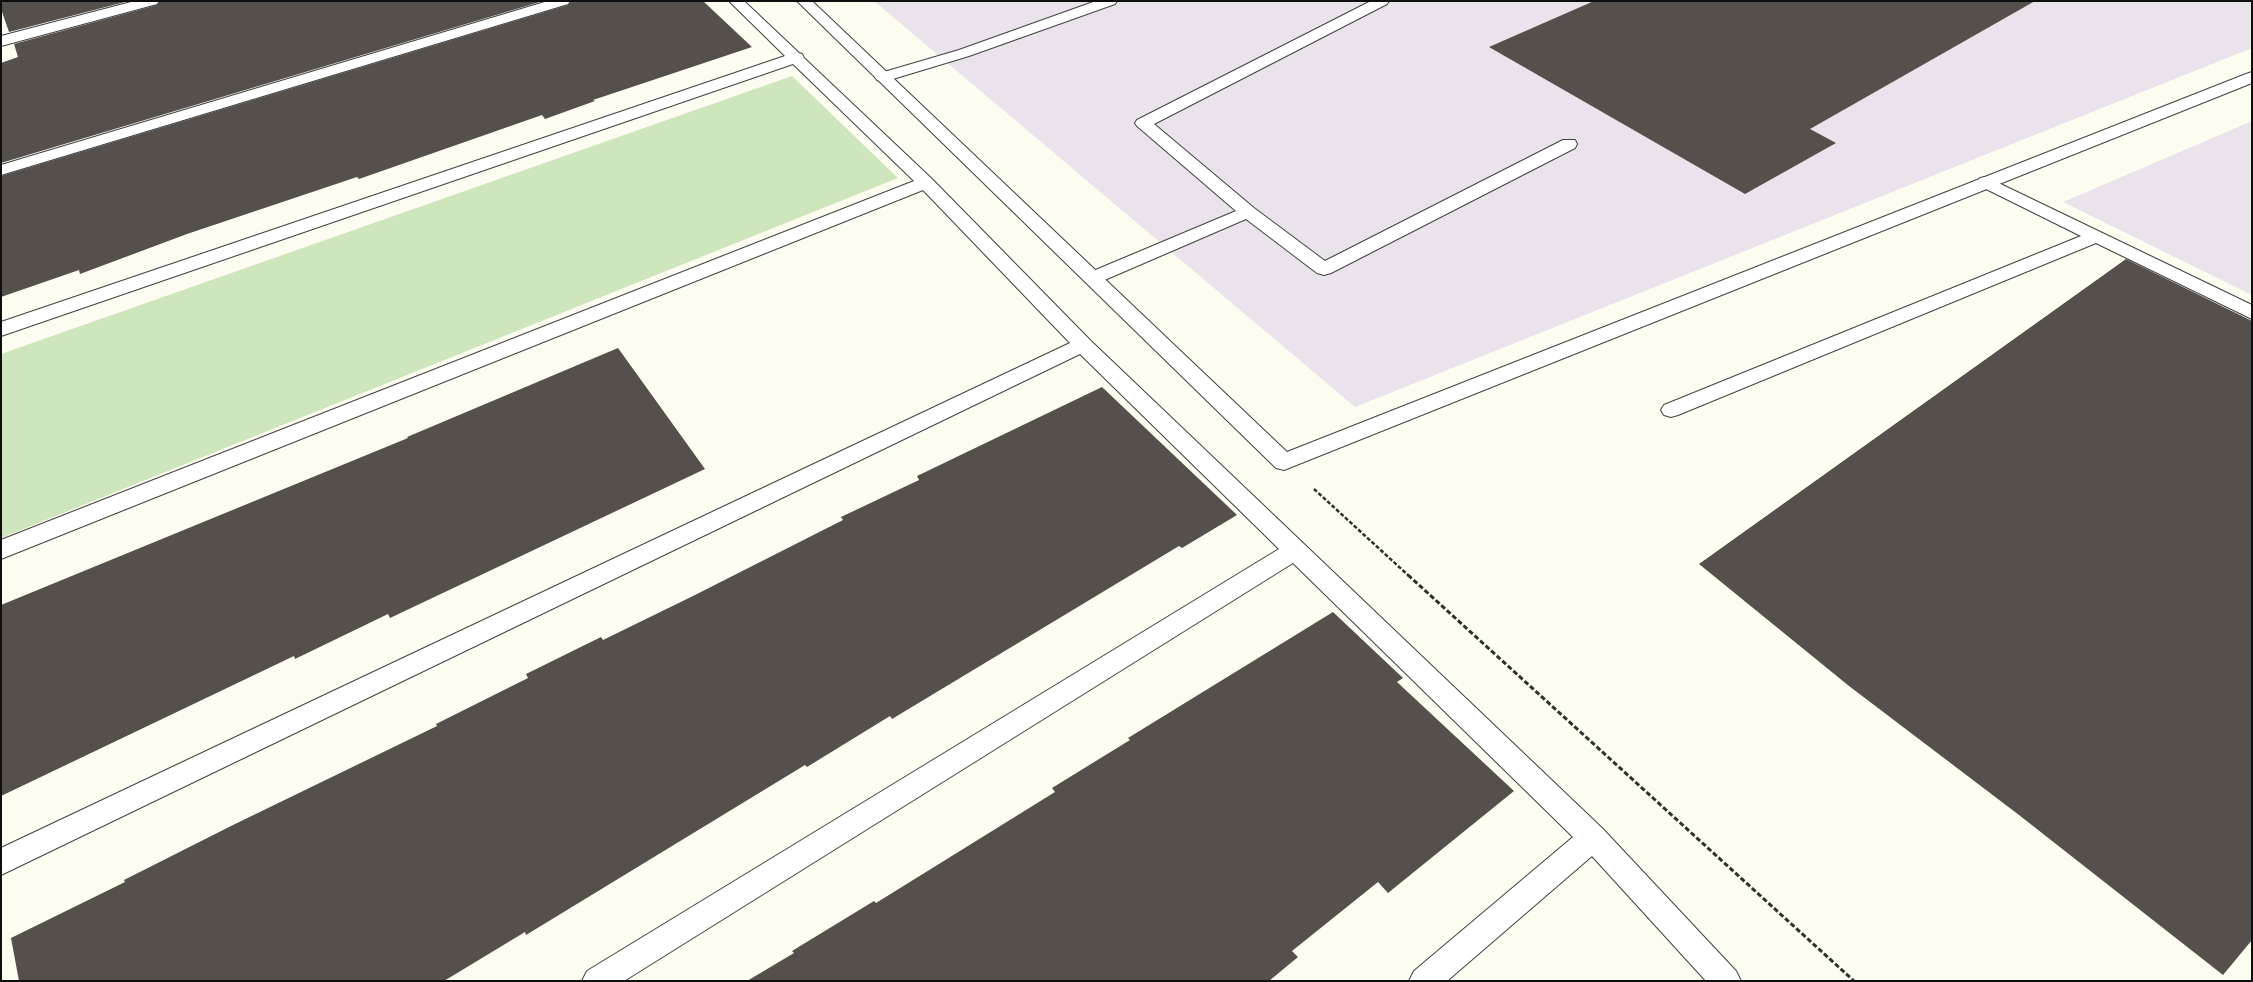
<!DOCTYPE html>
<style>
body{margin:0}
#map{position:relative;width:2253px;height:982px;overflow:hidden;background:#fdfcf0;font-family:Merriweather,serif}
canvas{display:block}
.frame{position:absolute;inset:0;border:2px solid #0e0e0e;pointer-events:none}
</style>
<div id="map">
<canvas width="2253" height="982"></canvas>
<div class="frame"></div>
</div>
<script>
const c = document.querySelector('canvas').getContext('2d');
c.lineJoin = 'round';
function fill(path, color) { c.fillStyle = color; c.fill(path, 'evenodd'); }
const toPath = rows => new Path2D(rows.map(r => 'M' + r).join(''));
function strokePath(path, color, width, dash) { c.strokeStyle = color; c.lineWidth = width; c.lineCap = dash ? 'butt' : 'round'; c.setLineDash(dash || []); c.stroke(path); }
fill(toPath([
 [874,1,2252,1,2252,48,1355,407],
 [2252,121,2252,295,2063,202]
]), '#ebe3eb');
fill(toPath([
 [792,76,898,178,1,538,1,354]
]), '#cee5bd');
fill(toPath([
 [1,1,129,1,9,32,1,9],
 [160,1,543,1,1,163,1,63,18,57,14,44,157,5],
 [571,1,703,1,752,47,593,100,595,101,545,119,542,115,359,179,357,177,187,234,80,274,79,270,1,297,1,176,568,5],
 [1594,1,2035,1,1810,129,1836,143,1745,194,1489,47],
 [2126,259,2252,321,2252,940,2223,975,2019,815,1849,686,1699,564],
 [618,348,705,469,390,618,388,614,295,659,294,656,1,796,1,605,408,438,407,437],
 [1102,387,1237,515,1182,548,1179,546,892,719,890,716,807,767,805,765,526,935,525,932,444,981,19,981,11,938,125,882,124,880,233,825,437,726,436,724,528,678,526,674,601,637,603,640,695,595,843,520,841,517,919,480,917,476],
 [1333,612,1403,678,1397,682,1514,791,1388,893,1378,882,1292,951,1298,957,1269,981,747,981,794,953,792,951,874,901,876,903,1055,792,1052,788,1130,740,1128,738]
]), '#55504b');
const service = toPath([
 [1096,1,1117,1,1115,4,969,56,883,82,877,80,875,77,877,74,959,50,1096,1],
 [1371,1,1389,1,1387,4,1154,124,1254,208,1325,261,1563,140,1575,140,1577,144,1575,148,1331,273,1324,275,1317,273,1246,219,1100,282,1093,284,1086,282,1084,278,1086,274,1236,211,1137,126,1135,123,1137,120,1371,1],
 [1986,177,2252,305,2252,319,2096,243,1678,415,1671,417,1664,415,1661,410,1664,405,2081,236,1980,186,1977,182,1980,178,1986,177]
]);
const minor = toPath([
 [135,1,159,1,157,4,1,46,1,36,135,1],
 [548,1,570,1,568,4,1,175,1,165,548,1],
 [729,1,744,1,799,53,802,54,804,58,932,179,1091,341,1603,829,1736,971,1741,981,1706,981,1592,856,1447,981,1409,981,1414,971,1573,837,1293,563,624,981,582,981,587,971,1279,549,1080,354,1,875,1,848,1070,343,923,190,1,559,1,540,914,181,793,64,1,336,1,322,785,56,729,1],
 [797,1,812,1,1287,452,2246,74,2252,72,2252,83,1284,470,1276,468,797,1]
]);
strokePath(service, '#414141', 2);
strokePath(minor, '#414141', 2);
strokePath(toPath([
 [1314,489,1409,576]
]), '#303030', 2.5, [4, 2]);
strokePath(toPath([
 [1408,575,1854,981]
]), '#303030', 3, [5, 2.5]);
fill(service, '#fff');
fill(minor, '#fff');
</script>
